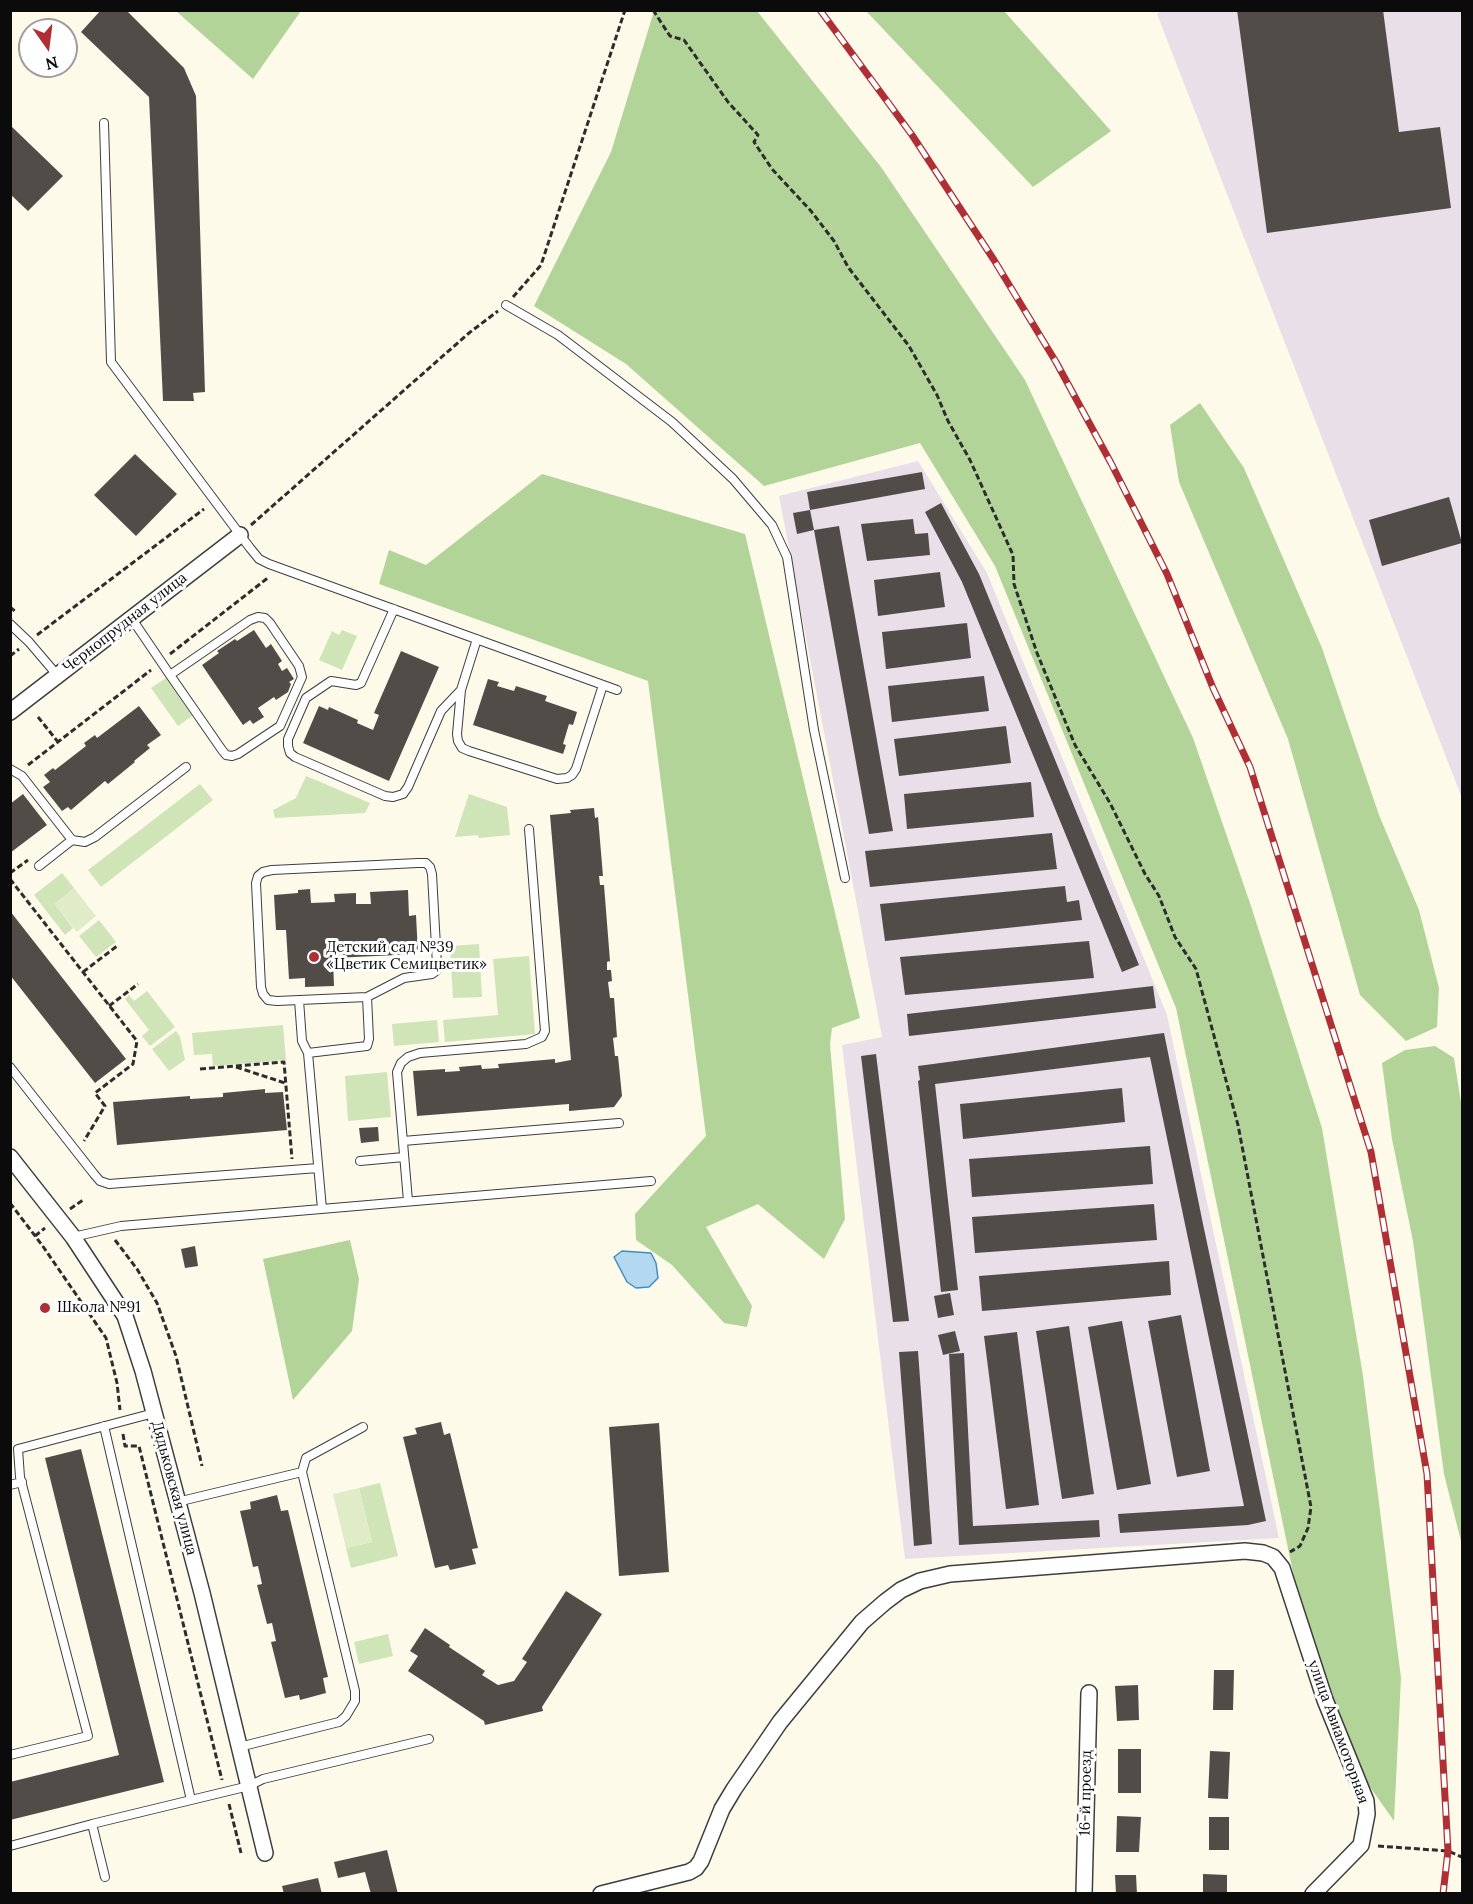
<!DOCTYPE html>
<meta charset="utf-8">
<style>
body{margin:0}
#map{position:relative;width:1473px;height:1904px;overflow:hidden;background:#fdfaea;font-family:Lora,serif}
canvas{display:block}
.frame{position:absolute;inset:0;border:12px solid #0b0b0b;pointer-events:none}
.north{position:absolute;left:18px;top:18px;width:60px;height:60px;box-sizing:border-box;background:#fff;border:2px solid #9d9d9d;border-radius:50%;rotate:166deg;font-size:16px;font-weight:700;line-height:24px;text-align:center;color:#0b0b0b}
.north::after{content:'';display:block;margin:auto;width:21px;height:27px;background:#af2f35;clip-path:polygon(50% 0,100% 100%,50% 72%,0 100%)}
</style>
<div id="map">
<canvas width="1473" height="1904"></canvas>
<div class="frame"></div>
<div class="north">N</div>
</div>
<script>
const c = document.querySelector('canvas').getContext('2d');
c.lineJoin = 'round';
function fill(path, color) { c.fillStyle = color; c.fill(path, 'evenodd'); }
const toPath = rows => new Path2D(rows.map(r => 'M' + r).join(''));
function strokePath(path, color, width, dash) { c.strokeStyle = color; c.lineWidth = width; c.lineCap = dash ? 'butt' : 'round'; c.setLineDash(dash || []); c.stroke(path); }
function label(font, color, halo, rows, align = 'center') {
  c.font = font + ' Lora,serif'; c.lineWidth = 6; c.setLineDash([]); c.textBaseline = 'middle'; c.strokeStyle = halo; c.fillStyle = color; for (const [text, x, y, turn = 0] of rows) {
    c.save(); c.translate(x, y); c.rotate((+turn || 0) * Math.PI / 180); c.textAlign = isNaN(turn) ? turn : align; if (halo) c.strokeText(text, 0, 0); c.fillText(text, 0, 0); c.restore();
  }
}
fill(toPath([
 [1162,10,1462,11,1462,798,1157,14],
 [918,461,987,573,1167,1015,1279,1538,905,1559,842,1045,882,1037,779,496]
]), '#e8dfe9');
fill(toPath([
 [342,630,357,636,342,670,319,660,332,631,339,635],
 [166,678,192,716,178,726,151,688],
 [306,776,370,803,365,813,275,818,273,810,296,798],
 [200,784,213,800,101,887,88,870],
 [469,794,507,807,510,835,479,838,478,835,455,837],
 [62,873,74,888,55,904,73,928,65,935,34,895],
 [99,920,116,942,96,957,79,936],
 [479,944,482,997,453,998,450,946],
 [529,956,535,1034,445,1042,443,1020,498,1015,493,959],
 [147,991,175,1027,150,1046,142,1036,149,1030,125,999,129,995,134,1001],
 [437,1020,439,1042,394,1046,392,1024],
 [283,1025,286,1060,213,1066,212,1054,194,1055,192,1033],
 [176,1031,180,1037,185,1060,169,1071,152,1049],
 [387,1072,391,1117,348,1121,345,1076],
 [380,1483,398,1556,351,1568,346,1548,372,1542,359,1488],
 [388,1634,393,1656,359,1664,354,1642]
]), '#cfe4b7');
fill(toPath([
 [176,11,301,11,253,79],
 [654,11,757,11,881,167,1025,380,1193,738,1251,906,1322,1128,1363,1376,1401,1678,1394,1821,1324,1722,1176,1008,995,566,920,443,764,486,626,364,534,306,611,152],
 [866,11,1004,11,1111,131,1033,187],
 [1200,403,1244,468,1322,648,1379,815,1419,910,1439,988,1437,1027,1406,1041,1360,995,1288,739,1179,482,1170,425],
 [542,474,745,534,860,1018,832,1028,830,1044,845,1219,824,1259,758,1204,706,1227,752,1306,747,1327,724,1323,672,1265,636,1240,635,1214,706,1136,648,681,379,584,389,550,426,565],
 [1435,1046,1454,1058,1462,1109,1462,1545,1444,1474,1413,1241,1392,1139,1382,1063,1405,1050],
 [350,1240,359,1279,352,1331,293,1400,263,1259]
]), '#b3d498');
fill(toPath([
 [74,888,96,916,77,932,55,904],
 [359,1488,372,1542,346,1548,333,1494]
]), '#e0ecc8');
const water = toPath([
 [622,1251,651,1253,656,1263,658,1278,649,1287,636,1288,627,1282,614,1257,622,1251]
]);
fill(water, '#b3d9f1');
strokePath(water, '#408ec2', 1.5);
fill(toPath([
 [101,10,126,10,184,68,196,96,205,392,193,393,194,401,163,401,149,97,81,32],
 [1237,10,1383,10,1399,132,1440,127,1451,208,1267,233],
 [10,125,63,176,28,211,10,194],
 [135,454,177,494,136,536,94,495],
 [922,472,925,489,810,510,807,492],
 [1449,497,1462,543,1382,566,1369,520],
 [941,503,979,574,1139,965,1122,972,962,582,925,512],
 [810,510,814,530,797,534,793,513],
 [913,519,915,534,928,533,930,555,867,561,861,524],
 [839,526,893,831,869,834,814,530],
 [940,572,945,607,878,616,874,580],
 [967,623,971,658,886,669,882,632],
 [254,630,266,648,271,644,282,661,278,664,282,671,287,668,294,679,289,682,291,684,288,692,276,700,274,697,258,708,264,717,253,724,250,720,243,725,202,665,219,653,217,651,235,639,237,641],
 [401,651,439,667,389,781,303,743,319,706,328,710,329,707,358,720,357,723,373,730,379,715,374,713],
 [984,676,989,711,892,722,888,686],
 [488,679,499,682,497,686,514,691,516,686,547,696,545,701,577,712,573,725,569,724,563,744,566,745,563,754,473,725],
 [139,706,161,735,147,745,150,748,134,761,135,762,108,784,105,781,71,810,68,807,62,811,43,787,50,782,44,775,53,768,55,770,86,746,84,743,95,735,97,738],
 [1006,726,1011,763,899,776,894,739],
 [1031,782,1034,817,907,829,904,794],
 [23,794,47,825,10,853,10,804],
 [594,808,595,818,598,817,603,876,599,876,600,885,604,885,610,961,607,962,607,970,611,970,612,981,608,982,610,998,614,998,617,1037,613,1038,615,1056,618,1056,622,1096,614,1107,569,1111,569,1104,417,1116,413,1071,445,1069,445,1072,460,1071,459,1067,481,1065,482,1069,499,1068,498,1064,555,1059,555,1063,571,1060,550,815,571,813,570,810],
 [1052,833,1057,869,870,887,865,851],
 [1065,886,1067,902,1079,900,1082,920,885,941,880,904],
 [310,889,311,903,335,902,334,894,356,893,356,904,371,904,370,892,408,890,409,916,416,915,418,954,333,958,334,986,305,987,305,978,289,979,286,930,276,930,274,895,298,893,298,890],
 [10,911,126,1059,95,1083,10,975],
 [1089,941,1094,978,905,995,900,957],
 [1153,986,1156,1008,909,1036,907,1014],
 [1164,1033,1203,1224,1266,1521,1248,1525,1120,1533,1118,1514,1244,1506,1150,1057,935,1084,958,1290,941,1292,918,1081,920,1080,918,1066],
 [876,1054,909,1321,893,1322,861,1056],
 [1122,1088,1125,1122,963,1139,960,1104],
 [265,1089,265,1093,283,1092,287,1130,117,1145,113,1102,190,1096,190,1099,223,1097,223,1093],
 [378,1127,379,1141,361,1143,359,1128],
 [1150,1146,1153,1184,972,1197,969,1159],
 [1154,1204,1157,1240,975,1253,972,1217],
 [195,1246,198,1266,185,1268,181,1249],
 [1169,1261,1171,1295,982,1311,979,1276],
 [950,1293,954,1315,938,1318,934,1296],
 [1181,1315,1210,1471,1177,1477,1148,1321],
 [1122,1321,1151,1484,1117,1490,1088,1327],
 [1069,1326,1094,1494,1062,1499,1036,1331],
 [955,1331,960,1351,943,1355,938,1335],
 [1017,1332,1039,1505,1006,1509,984,1336],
 [918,1351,932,1544,914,1546,899,1352],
 [964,1353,973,1526,1099,1520,1100,1537,959,1545,949,1354],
 [441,1422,444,1435,450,1433,478,1548,472,1549,476,1564,450,1570,448,1565,435,1568,403,1437,417,1434,415,1428],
 [659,1423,669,1572,619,1576,609,1427],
 [81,1449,164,1782,10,1820,10,1782,119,1755,45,1458],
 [277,1495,281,1511,288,1510,328,1677,323,1678,326,1693,300,1700,299,1695,285,1698,271,1642,276,1641,272,1623,267,1624,257,1585,262,1584,258,1566,253,1567,240,1511,251,1509,250,1502],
 [566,1591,602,1614,542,1707,543,1711,485,1725,484,1721,408,1671,418,1656,410,1651,425,1628,450,1645,449,1647,485,1671,482,1675,498,1685,514,1681,527,1662,522,1659],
 [1214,1670,1234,1670,1233,1710,1213,1710],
 [1138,1685,1139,1720,1117,1721,1115,1686],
 [1118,1749,1141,1749,1141,1793,1118,1793],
 [1210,1751,1230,1752,1228,1799,1208,1798],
 [1117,1816,1141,1817,1139,1852,1116,1852],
 [1209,1817,1229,1817,1229,1850,1209,1850],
 [387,1850,398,1894,371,1894,365,1872,338,1878,334,1862],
 [1203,1874,1227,1875,1227,1894,1203,1894],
 [1115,1875,1136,1875,1137,1894,1116,1894],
 [318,1878,322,1894,284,1894,282,1886]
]), '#524c48');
const service = toPath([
 [104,123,111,362,250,548,259,559,269,564,617,690],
 [506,305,558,335,672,422,733,479,772,525,787,557,814,730,845,878],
 [394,609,361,683,356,685,331,681,306,698,288,739,288,746,290,753,295,757,385,796,393,797,403,794,408,787,441,711,461,690],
 [132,619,170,675,222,750,226,755,232,756,238,754,280,726,302,677,299,666,270,623,265,618,258,617,250,620,170,675],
 [10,624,29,642,58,676],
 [477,639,461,690,457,734,458,741,462,748,469,751,557,779,567,778,572,775,576,769,603,685],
 [10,769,22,776,72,840,85,842,95,837,186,767],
 [418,863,426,863,430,867,432,874,437,965,436,971,432,974,404,978,367,997,277,1001,268,1000,263,994,261,987,256,883,258,876,263,872,272,870,418,863],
 [39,866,72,840],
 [299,1000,302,1041,308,1053,322,1209],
 [308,1053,367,1046,369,1039,367,997],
 [10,1067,94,1174,100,1181,109,1184,318,1168],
 [403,1141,619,1123],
 [360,1161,404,1157],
 [408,1201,397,1072,401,1063,408,1057,420,1053,526,1044,542,1037,545,1031,529,829],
 [73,1237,121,1226,651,1181],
 [104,1426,191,1800],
 [302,1472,306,1458,363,1427],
 [10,1485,22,1482],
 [177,1502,302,1472,355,1691,355,1701,346,1716,339,1722,239,1747],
 [10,1755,88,1736,20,1477,18,1449,154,1413],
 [92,1824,249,1786,263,1779,429,1739],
 [10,1846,92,1824,105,1877]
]);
const minor = toPath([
 [10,712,240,535],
 [10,1157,73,1237,125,1316,143,1371,202,1593,265,1853],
 [601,1894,689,1872,696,1868,701,1861,722,1809,734,1789,780,1722,862,1622,885,1602,901,1590,920,1581,950,1574,1245,1551,1263,1553,1273,1557,1282,1568,1325,1700,1366,1801,1367,1814,1361,1845,1313,1894],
 [1084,1894,1089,1693]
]);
strokePath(service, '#3e3e3e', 10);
strokePath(minor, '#3e3e3e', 18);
strokePath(toPath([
 [653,10,670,36,684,40,728,102,758,135,754,142,772,169,811,211,834,241,848,267,909,346,937,395,948,421,970,460,1013,555,1014,584,1037,653,1075,745,1110,803,1145,874,1159,896,1175,937,1196,969,1238,1125,1311,1507,1308,1528,1300,1546,1290,1552],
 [513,297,541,265,625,10],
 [251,525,469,333,498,311],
 [10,607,16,612],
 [37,635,204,509],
 [170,654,269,577],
 [10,656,19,649],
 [38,717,58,742],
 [28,765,151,670],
 [10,873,28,860],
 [10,879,137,1041,133,1064,95,1093,105,1106,84,1141],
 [83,972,117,946],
 [109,1006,138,984],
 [236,1067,285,1083],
 [200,1069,284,1062,292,1159],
 [10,1203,42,1245,106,1338,117,1383,120,1410],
 [70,1209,83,1200],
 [35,1236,45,1228],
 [115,1240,137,1269,157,1303,176,1356,202,1466],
 [123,1434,125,1446,139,1446,222,1780],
 [229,1804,241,1853],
 [1378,1846,1448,1851,1462,1857]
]), '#2d2d2d', 3, [6, 3]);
strokePath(service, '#fff', 8);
strokePath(minor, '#fff', 15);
const rail = toPath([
 [820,10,912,135,994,260,1056,362,1111,463,1167,574,1213,688,1250,767,1371,1152,1427,1474,1448,1851,1443,1894]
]);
strokePath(rail, '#af2f35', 7);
strokePath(rail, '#fff', 4.5, [14]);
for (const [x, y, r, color] of [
 [314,957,6,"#af2f35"],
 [45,1308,6,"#af2f35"]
]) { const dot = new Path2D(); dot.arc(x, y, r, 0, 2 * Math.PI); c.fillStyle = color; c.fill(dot); strokePath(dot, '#fff', 2); }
label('15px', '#0b0b0b', '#fff', [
 ["Чернопрудная улица",125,623,-38],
 ["Дядьковская улица",174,1488,75],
 ["улица Авиамоторная",1338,1732,70],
 ["16-й проезд",1086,1793,-89]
]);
label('15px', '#0b0b0b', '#fff', [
 ["Детский сад №39",326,948],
 ["«Цветик Семицветик»",326,965],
 ["Школа №91",57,1308]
], 'left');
</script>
